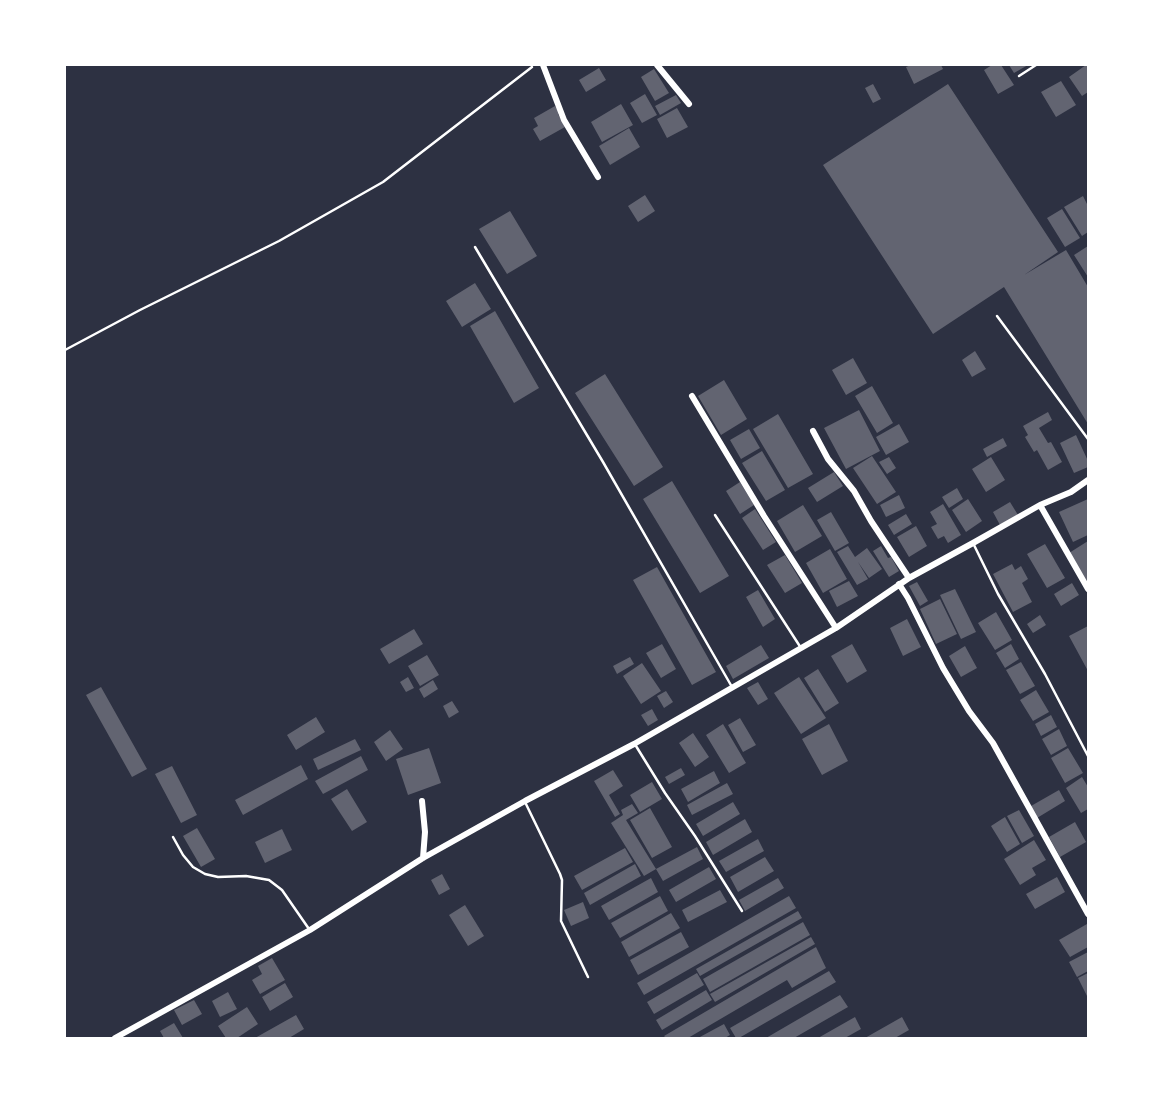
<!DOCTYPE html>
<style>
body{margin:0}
#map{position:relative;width:1153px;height:1103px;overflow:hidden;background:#2d3142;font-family:"Golos Text",sans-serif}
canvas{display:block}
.frame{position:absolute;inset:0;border:66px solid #fff;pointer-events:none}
</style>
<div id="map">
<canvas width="1153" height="1103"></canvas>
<div class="frame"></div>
</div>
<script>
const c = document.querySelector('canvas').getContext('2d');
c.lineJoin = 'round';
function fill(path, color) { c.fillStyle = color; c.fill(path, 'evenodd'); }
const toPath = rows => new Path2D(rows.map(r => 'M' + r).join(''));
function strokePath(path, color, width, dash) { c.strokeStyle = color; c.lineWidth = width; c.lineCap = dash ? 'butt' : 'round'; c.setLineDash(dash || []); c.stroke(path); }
fill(toPath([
 [911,65,941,65,943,69,914,84,906,67],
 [992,65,1001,65,1014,85,998,94,984,70],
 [1009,65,1028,65,1014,73],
 [1086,65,1088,66,1088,92,1082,96,1069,77],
 [599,68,606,80,586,92,579,80],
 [654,69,669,93,655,101,641,77],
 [1061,81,1076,105,1056,117,1041,92],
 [873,84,881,99,873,103,865,88],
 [948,84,1058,252,1024,275,1066,250,1088,287,1088,424,1004,287,933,334,823,165],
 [645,94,657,115,642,123,630,103],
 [676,95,681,103,660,115,655,106],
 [621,104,633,125,602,142,591,122],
 [555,106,560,113,558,114,565,127,540,141,533,129,538,126,534,118],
 [677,108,688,127,667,138,657,119],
 [629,128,640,147,610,165,599,146],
 [645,195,655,211,638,222,628,206],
 [1083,196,1088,206,1088,232,1082,236,1064,207],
 [1062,209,1080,238,1065,247,1047,218],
 [510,211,537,256,507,274,479,229],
 [1088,246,1088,277,1074,255],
 [475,283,491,309,462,327,446,301],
 [495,311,539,388,514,403,470,326],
 [975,351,986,369,972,377,962,360],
 [853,358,867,383,846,395,832,370],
 [605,374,663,467,634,486,575,393],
 [724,380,747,419,721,435,698,396],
 [872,386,893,423,877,433,855,396],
 [859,410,880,451,846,469,824,428],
 [1048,412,1052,420,1039,428,1048,443,1051,442,1062,462,1048,470,1037,450,1034,452,1025,437,1028,435,1023,426],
 [778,414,813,474,788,488,753,429],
 [899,424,909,442,886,455,876,437],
 [749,429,760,448,741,459,730,440],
 [1076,435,1088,461,1088,467,1074,473,1060,443],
 [1003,438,1007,446,987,457,983,449],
 [762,451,785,490,766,501,742,463],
 [872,456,896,492,877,504,853,468],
 [889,457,896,468,887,474,879,462],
 [991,457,1005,480,986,492,972,469],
 [834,472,843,486,817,502,808,488],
 [672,481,729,576,700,593,643,499],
 [740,482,754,505,740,514,726,491],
 [957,488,963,499,949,508,942,497],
 [899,495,905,508,886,517,880,505],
 [968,499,982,521,966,532,952,510],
 [1088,499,1088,535,1073,542,1059,512],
 [1010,502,1018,515,1000,525,993,512],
 [943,504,961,535,948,543,944,536,938,539,931,527,937,524,930,512],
 [803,505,822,536,795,552,777,521],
 [755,509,776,542,763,550,742,518],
 [831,512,849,543,835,551,817,520],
 [906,514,912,524,894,535,888,525],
 [916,526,927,546,909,557,897,537],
 [1088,541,1088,587,1069,553],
 [1045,544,1065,578,1047,588,1027,554],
 [848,546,855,557,867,548,882,569,869,578,858,562,868,579,857,585,837,552],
 [881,546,888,558,891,557,899,571,889,577,873,551],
 [830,549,847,579,823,593,806,563],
 [785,555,802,583,785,593,767,565],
 [1012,564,1015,570,1021,566,1028,579,1022,583,1032,602,1013,612,993,574],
 [657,567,716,672,692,685,633,580],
 [849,581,858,596,837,607,829,591],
 [917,582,928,601,920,606,909,586],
 [1072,583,1079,595,1061,606,1054,594],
 [955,589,976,632,961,639,940,595],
 [758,590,775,619,763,627,746,597],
 [940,599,957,634,936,644,920,609],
 [996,612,1012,640,995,650,978,623],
 [1040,615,1046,625,1033,633,1027,624],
 [907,619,921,647,903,656,890,628],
 [1088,626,1088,671,1069,636],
 [414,629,423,644,389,664,380,649],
 [662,644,676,669,661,678,646,653],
 [852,644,867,671,847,683,831,656],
 [1011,644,1019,659,1005,668,996,653],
 [761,645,769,658,733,679,726,666],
 [965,646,977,668,961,677,949,656],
 [427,655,439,675,420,686,408,666],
 [630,657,634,664,617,674,613,666],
 [1021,662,1035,686,1020,694,1006,670],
 [642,663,661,691,641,704,623,676],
 [818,669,839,703,825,712,804,678],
 [408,677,414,688,406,692,400,682],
 [799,677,826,718,801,734,774,693],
 [433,680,438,689,424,698,419,689],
 [758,682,768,699,758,705,747,688],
 [101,687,147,769,132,777,86,695],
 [1036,690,1049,712,1033,721,1020,700],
 [666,691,673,702,664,708,657,696],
 [452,701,459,712,449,718,443,706],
 [652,709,658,720,648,726,641,715],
 [1051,715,1057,727,1041,736,1035,724],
 [316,717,325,732,296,750,287,735],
 [740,718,756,745,743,752,728,725],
 [723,724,746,763,729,773,706,735],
 [829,724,848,761,822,775,802,739],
 [1059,729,1067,746,1051,755,1042,739],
 [390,730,403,749,386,761,374,742],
 [693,733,709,757,695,767,679,743],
 [355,739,361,750,318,770,313,759],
 [429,748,441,783,408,795,396,759],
 [1068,748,1083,773,1065,783,1051,758],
 [361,756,368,770,323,794,315,781],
 [301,765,308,779,243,815,235,800],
 [172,766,197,815,181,823,155,774],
 [681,768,685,775,669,784,665,777],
 [613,770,623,786,609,795,620,814,615,817,594,781],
 [714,771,720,783,688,802,681,789],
 [1082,777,1088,787,1088,809,1081,813,1066,788],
 [652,782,662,799,640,812,630,795],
 [727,783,733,794,692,815,687,805],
 [347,789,367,822,352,831,331,799],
 [1059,790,1065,801,1037,818,1031,806],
 [733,802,740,814,703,836,696,824],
 [632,804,638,813,626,820,656,869,644,876,611,823,623,815,621,810],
 [650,808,672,847,652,858,630,820],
 [1019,810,1034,836,1022,843,1007,816],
 [1005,817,1020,844,1007,852,991,826],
 [745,819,752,832,713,855,706,842],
 [1075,822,1086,842,1060,857,1049,837],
 [197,828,215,859,201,867,183,836],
 [282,829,292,850,265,863,255,842],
 [758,839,764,851,726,872,719,861],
 [1034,840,1046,860,1032,868,1036,875,1020,885,1004,859],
 [697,847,703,859,663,881,656,869],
 [625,848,633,862,582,890,574,876],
 [765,857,774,871,738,892,730,877],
 [635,864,641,876,590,905,584,893],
 [709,867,716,879,676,902,669,890],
 [442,874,450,889,439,895,431,880],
 [1057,877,1065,892,1035,909,1026,894],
 [651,878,658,892,609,920,601,906],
 [778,878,784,888,745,911,739,900],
 [720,890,727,902,688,922,682,910],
 [660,896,668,911,620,938,611,923],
 [789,896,796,908,644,995,637,983],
 [583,902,589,918,571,926,564,910],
 [465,905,484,936,468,946,449,915],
 [798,911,802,918,700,976,696,969],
 [671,913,680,928,629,957,621,942],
 [803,922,810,935,710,992,703,979],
 [1087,924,1088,927,1088,947,1070,957,1059,940],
 [681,932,689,947,638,975,630,960],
 [811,937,815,944,715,1002,710,994],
 [816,947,826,968,792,988,787,980,688,1038,666,1038,664,1036],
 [1088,952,1088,971,1077,977,1069,962],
 [272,958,285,980,260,994,252,980,262,974,258,966],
 [829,971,836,982,739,1038,736,1038,730,1028],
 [697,973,704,985,654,1014,647,1002],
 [1088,973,1088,998,1078,978],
 [285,983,293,997,270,1011,262,997],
 [706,990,712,1000,662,1030,656,1020],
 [228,992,237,1009,220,1017,212,1001],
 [840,995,848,1007,794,1038,766,1038],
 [194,1000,202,1014,182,1025,174,1010],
 [247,1007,258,1024,237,1038,226,1038,218,1026],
 [296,1015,304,1029,289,1038,255,1038],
 [855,1017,861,1029,845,1038,818,1038],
 [902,1017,909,1030,895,1038,865,1038],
 [174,1023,183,1038,164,1038,160,1031],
 [724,1024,730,1035,725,1038,698,1038]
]), '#626471');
strokePath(toPath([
 [1019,76,1036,65],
 [65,350,140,310,279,241,383,182,532,67]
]), '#fff', 2.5);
strokePath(toPath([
 [475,247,603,462,732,687],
 [997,316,1088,439],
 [715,515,801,648],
 [973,543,998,594,1045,674,1088,756],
 [636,746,665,793,695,836,742,911],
 [525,802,560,874,562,880,561,921,588,977],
 [173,837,183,855,193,867,205,874,218,877,246,876,269,880,282,890,309,929]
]), '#fff', 2.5);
strokePath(toPath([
 [543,65,564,120,598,177],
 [657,65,689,104],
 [692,396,764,516,836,628],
 [813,431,828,459,854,491,871,521,909,578],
 [1040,505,1088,589],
 [899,584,908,598,943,668,969,711,993,743,1088,914],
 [422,801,425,832,423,858],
 [115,1038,310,930,423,858,525,801,634,744,836,628,909,578,973,543,1040,505,1071,492,1088,480]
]), '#fff', 6);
</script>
